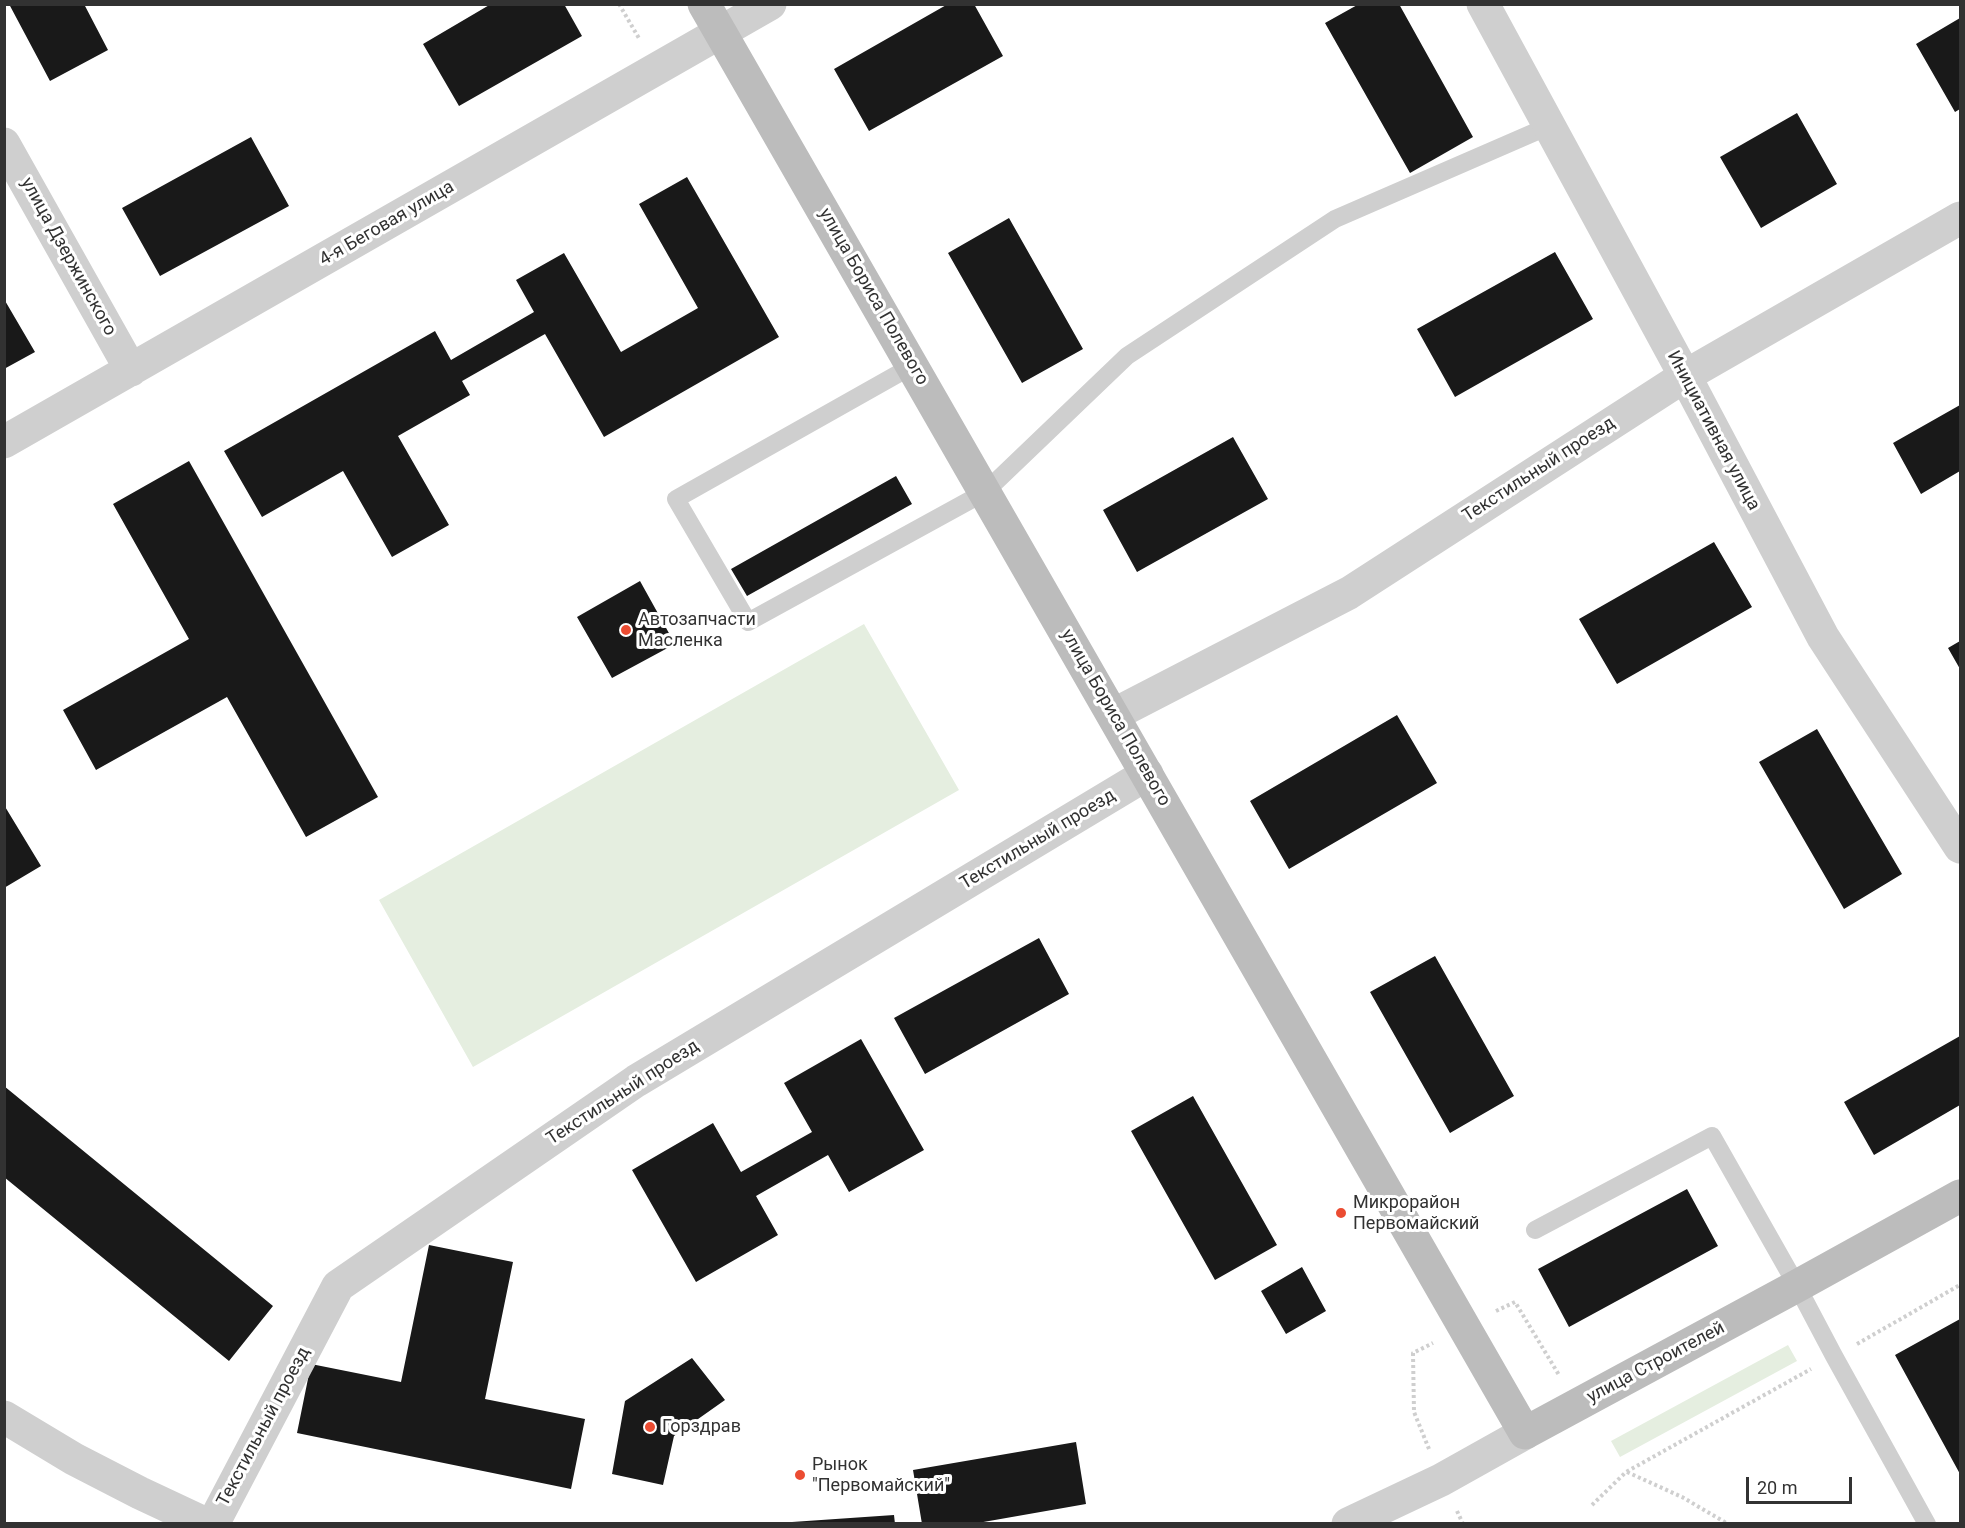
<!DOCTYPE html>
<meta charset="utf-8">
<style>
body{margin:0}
#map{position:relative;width:1965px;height:1528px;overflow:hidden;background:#fff;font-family:Roboto,sans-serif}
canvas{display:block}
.frame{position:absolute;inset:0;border:6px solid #323232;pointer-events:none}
.scale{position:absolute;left:1746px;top:1477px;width:106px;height:27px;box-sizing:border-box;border:3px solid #323232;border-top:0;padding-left:8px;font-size:18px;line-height:21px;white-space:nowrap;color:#323232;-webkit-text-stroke:4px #fff;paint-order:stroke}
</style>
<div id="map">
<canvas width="1965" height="1528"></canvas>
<div class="frame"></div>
<div class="scale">20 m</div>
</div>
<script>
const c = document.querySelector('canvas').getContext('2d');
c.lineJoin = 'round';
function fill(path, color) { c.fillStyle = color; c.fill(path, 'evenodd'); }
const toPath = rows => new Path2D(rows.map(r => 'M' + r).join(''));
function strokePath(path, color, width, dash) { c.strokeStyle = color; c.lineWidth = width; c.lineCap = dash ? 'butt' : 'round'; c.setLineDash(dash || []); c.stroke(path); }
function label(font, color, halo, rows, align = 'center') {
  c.font = font + ' Roboto,sans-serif'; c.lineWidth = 6; c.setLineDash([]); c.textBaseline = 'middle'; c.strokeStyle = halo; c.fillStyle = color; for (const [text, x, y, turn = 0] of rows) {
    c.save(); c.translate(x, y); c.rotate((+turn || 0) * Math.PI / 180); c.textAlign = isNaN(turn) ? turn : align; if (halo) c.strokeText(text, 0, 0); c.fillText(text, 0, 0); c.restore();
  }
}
fill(toPath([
 [864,624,959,790,473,1067,379,900],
 [1788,1345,1797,1361,1620,1457,1611,1441]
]), '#e5eee0');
fill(toPath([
 [9,4,84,4,108,50,50,81],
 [491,4,564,4,582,36,459,106,423,44],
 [948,4,974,4,1003,56,869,131,834,69],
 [1359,4,1399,4,1473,137,1410,173,1325,23],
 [1960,18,1960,109,1955,112,1916,44],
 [1797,113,1837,184,1761,228,1720,157],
 [251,137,289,206,160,276,122,208],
 [687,177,779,337,604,437,545,334,462,381,470,395,398,436,449,525,392,557,343,471,262,517,224,451,435,331,451,360,534,312,516,280,564,253,621,352,698,308,639,204],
 [1009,218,1083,349,1022,383,948,253],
 [1555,252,1593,319,1455,397,1417,329],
 [4,299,35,352,4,369],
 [1960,405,1960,471,1921,494,1893,443],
 [1233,437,1268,499,1137,572,1103,510],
 [189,461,378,797,306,837,227,697,96,770,63,710,189,639,113,504],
 [896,476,912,504,747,596,731,569],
 [1714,542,1752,607,1617,684,1579,619],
 [640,581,675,644,612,678,577,617],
 [1960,641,1960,669,1948,648],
 [1397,715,1437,783,1289,869,1250,801],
 [1817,729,1902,874,1844,909,1759,762],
 [4,805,41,866,4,888],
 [1039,938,1069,994,925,1074,894,1018],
 [1435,956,1514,1096,1450,1133,1370,992],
 [1960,1036,1960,1105,1874,1155,1844,1102],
 [861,1039,924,1150,849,1192,828,1155,756,1196,778,1235,696,1282,632,1170,713,1123,741,1172,812,1132,784,1083],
 [4,1086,273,1306,229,1361,4,1177],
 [1193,1096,1277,1245,1215,1280,1131,1131],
 [1687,1189,1718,1246,1569,1327,1538,1269],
 [429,1245,513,1262,485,1399,585,1419,571,1489,297,1433,311,1364,401,1382],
 [1302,1267,1326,1311,1286,1334,1261,1291],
 [1960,1319,1960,1474,1895,1355],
 [692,1358,725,1400,674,1436,663,1485,612,1474,625,1401],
 [1076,1442,1086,1504,972,1524,922,1524,913,1470],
 [894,1515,895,1524,792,1524,792,1522]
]), '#191919');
strokePath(toPath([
 [619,4,640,40],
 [1496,1311,1515,1302,1559,1375],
 [1857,1344,1960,1285],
 [1429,1449,1414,1412,1413,1353,1433,1343],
 [1627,1472,1682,1497,1728,1524],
 [1592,1505,1626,1472,1811,1369],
 [1457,1511,1463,1524]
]), '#cfcfcf', 4, [3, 3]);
strokePath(toPath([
 [912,366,676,499,748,622,985,492,1127,356,1335,219,1549,126],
 [1535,1230,1712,1136,1797,1286,1834,1356,1927,1524]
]), '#cfcfcf', 18);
strokePath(toPath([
 [1483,4,1685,376,1823,637,1960,847],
 [4,144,131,370],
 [4,442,770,4],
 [1113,715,1349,593,1685,376,1960,218],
 [4,1417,74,1459,140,1493,206,1524],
 [213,1524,338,1286,636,1081,1147,774],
 [1348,1524,1441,1480,1525,1433]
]), '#cfcfcf', 33);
strokePath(toPath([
 [704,4,1525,1433,1797,1286,1960,1196]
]), '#bcbcbc', 33);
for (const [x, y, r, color] of [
 [626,630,6,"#eb4c32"],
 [1341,1213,6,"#eb4c32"],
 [650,1427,6,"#eb4c32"],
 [800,1475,6,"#eb4c32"]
]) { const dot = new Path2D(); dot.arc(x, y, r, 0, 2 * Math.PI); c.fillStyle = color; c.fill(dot); strokePath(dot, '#fff', 2); }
label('18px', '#323232', '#fff', [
 ["4-я Беговая улица",387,224,-30],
 ["улица Дзержинского",68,257,61],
 ["улица Бориса Полевого",873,297,60],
 ["Инициативная улица",1713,431,62],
 ["Текстильный проезд",1539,470,-33],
 ["улица Бориса Полевого",1115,718,60],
 ["Текстильный проезд",1038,840,-31],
 ["Текстильный проезд",623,1093,-33],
 ["улица Строителей",1656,1363,-28],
 ["Текстильный проезд",264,1427,-62]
]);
label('18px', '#323232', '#fff', [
 ["Автозапчасти",638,620],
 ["Масленка",638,641],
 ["Микрорайон",1353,1203],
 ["Первомайский",1353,1224],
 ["Горздрав",662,1427],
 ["Рынок",812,1465],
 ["\"Первомайский\"",812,1486]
], 'left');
</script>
